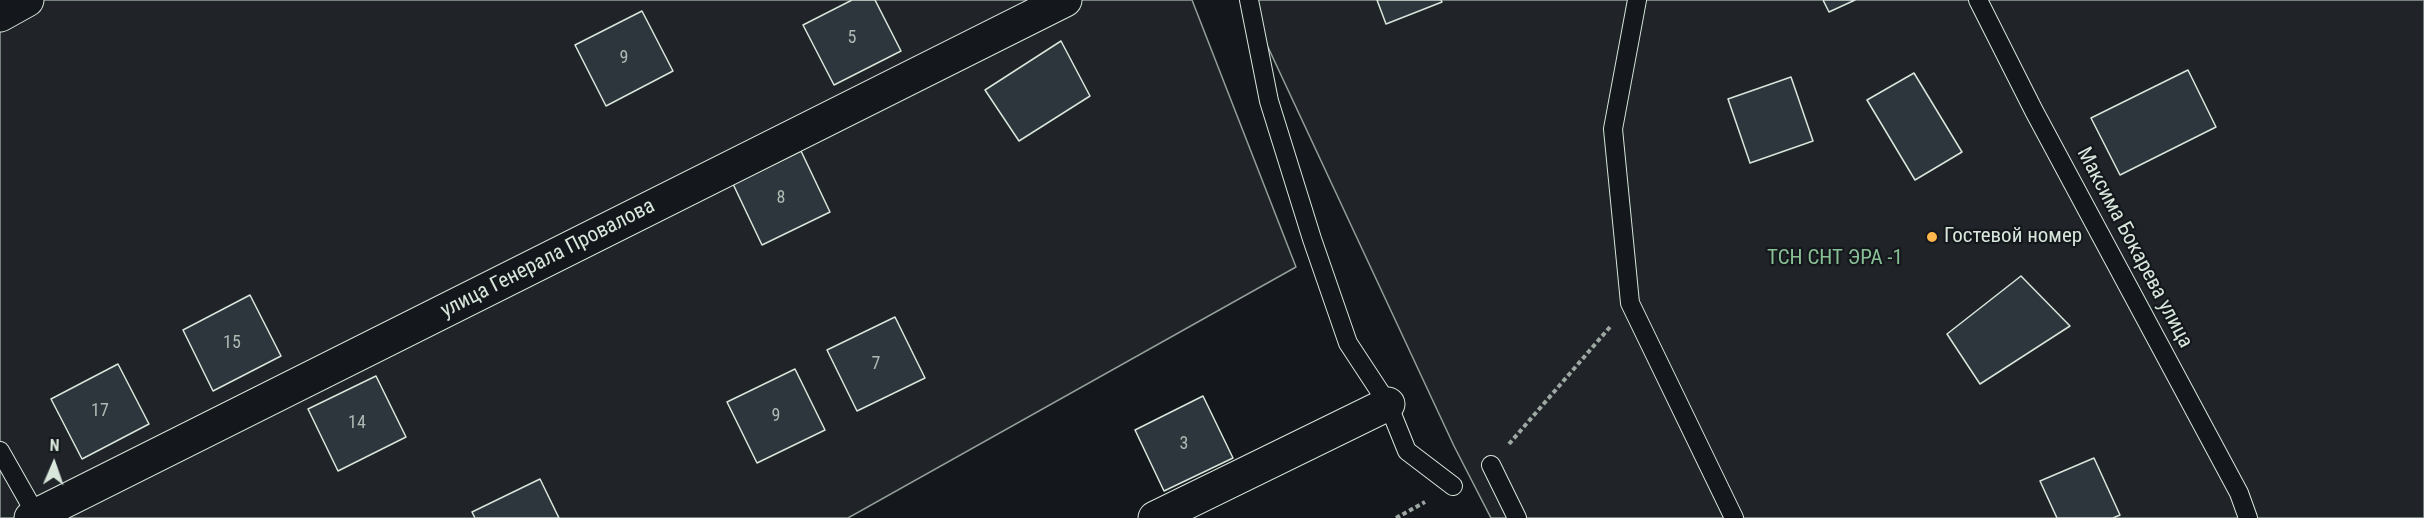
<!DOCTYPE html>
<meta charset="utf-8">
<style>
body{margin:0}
#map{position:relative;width:2424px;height:518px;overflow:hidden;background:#14181c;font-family:"Roboto Condensed",sans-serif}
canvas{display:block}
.north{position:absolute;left:24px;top:434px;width:60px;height:60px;-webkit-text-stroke:4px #14181c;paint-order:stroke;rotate:2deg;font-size:16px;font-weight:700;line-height:24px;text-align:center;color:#d8e6dc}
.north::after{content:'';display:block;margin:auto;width:21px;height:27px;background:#d8e6dc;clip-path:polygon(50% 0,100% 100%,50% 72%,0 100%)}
</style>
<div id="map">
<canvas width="2424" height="518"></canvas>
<div class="north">N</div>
</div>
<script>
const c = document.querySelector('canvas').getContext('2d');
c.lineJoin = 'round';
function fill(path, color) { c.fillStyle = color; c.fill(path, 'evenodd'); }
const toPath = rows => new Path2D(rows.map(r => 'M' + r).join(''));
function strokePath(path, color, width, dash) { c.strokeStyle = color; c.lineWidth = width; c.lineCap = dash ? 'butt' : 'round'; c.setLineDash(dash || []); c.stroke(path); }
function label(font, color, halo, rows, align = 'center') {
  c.font = font + ' "Roboto Condensed",sans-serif'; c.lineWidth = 4.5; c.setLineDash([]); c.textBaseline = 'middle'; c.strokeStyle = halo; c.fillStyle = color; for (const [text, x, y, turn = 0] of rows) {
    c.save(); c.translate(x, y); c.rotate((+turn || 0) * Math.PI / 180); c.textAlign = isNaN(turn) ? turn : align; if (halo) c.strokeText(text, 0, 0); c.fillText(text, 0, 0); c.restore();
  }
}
const green = toPath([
 [0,0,1192,0,1296,267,848,518,0,518,0,0],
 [1246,0,2424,0,2424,518,1491,518,1454,446,1246,0]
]);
fill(green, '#202428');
strokePath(green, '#939e99', 1.5);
const building = toPath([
 [852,0,875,0,901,51,834,85,803,25,852,0],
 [1377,0,1441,0,1442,2,1386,24,1377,0],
 [1823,0,1855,0,1829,12,1823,0],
 [642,11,673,71,606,106,575,45,642,11],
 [1061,41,1090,96,1019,141,985,90,1061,41],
 [2188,70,2216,127,2120,175,2091,118,2188,70],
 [1914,73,1962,152,1915,180,1867,100,1914,73],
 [1791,77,1813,141,1750,163,1728,99,1791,77],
 [801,151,830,212,762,245,733,184,801,151],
 [2021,276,2070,326,1980,384,1947,334,2021,276],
 [250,295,281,356,213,391,183,330,250,295],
 [895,317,925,378,857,411,827,350,895,317],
 [118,364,149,424,82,459,51,399,118,364],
 [795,369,825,430,757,463,727,402,795,369],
 [376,376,406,437,338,471,308,409,376,376],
 [1203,396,1233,458,1164,491,1135,430,1203,396],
 [2094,458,2120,515,2113,518,2057,518,2040,481,2094,458],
 [540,479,559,518,475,518,472,512,540,479]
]);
fill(building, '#2c363c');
strokePath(building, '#d8e6dc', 1.5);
const service = toPath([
 [1249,0,1269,101,1312,239,1348,343,1388,404,1407,451,1453,486],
 [1637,0,1613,129,1630,303,1734,518],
 [1978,0,2034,111,2239,493,2248,518],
 [0,451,38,518],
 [1491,465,1517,518]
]);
const minor = toPath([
 [0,15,27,0],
 [31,518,1065,0],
 [1155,518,1388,404]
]);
strokePath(service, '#d8e6dc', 20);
strokePath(minor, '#d8e6dc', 35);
strokePath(toPath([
 [1509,444,1610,327],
 [1396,518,1425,502]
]), '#9da8a2', 4, [4.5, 3]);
strokePath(service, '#14181c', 18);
strokePath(minor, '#14181c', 33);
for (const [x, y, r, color] of [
 [1932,237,6,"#ffb74d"]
]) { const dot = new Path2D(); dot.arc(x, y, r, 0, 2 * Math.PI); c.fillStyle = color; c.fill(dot); strokePath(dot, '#14181c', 2); }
label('18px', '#adbab4', null, [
 ["5",852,38],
 ["9",624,58],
 ["8",781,198],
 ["15",232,343],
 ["7",876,364],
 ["17",100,411],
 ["9",776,416],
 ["14",357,423],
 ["3",1184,444]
]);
label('21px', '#d8e6dc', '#14181c', [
 ["Гостевой номер",1944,237]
], 'left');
label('21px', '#d8e6dc', '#14181c', [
 ["Максима Бокарева улица",2134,248,62],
 ["улица Генерала Провалова",548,259,-27]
]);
label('21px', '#8ac095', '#14181c', [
 ["ТСН СНТ ЭРА -1",1835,259]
]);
</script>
